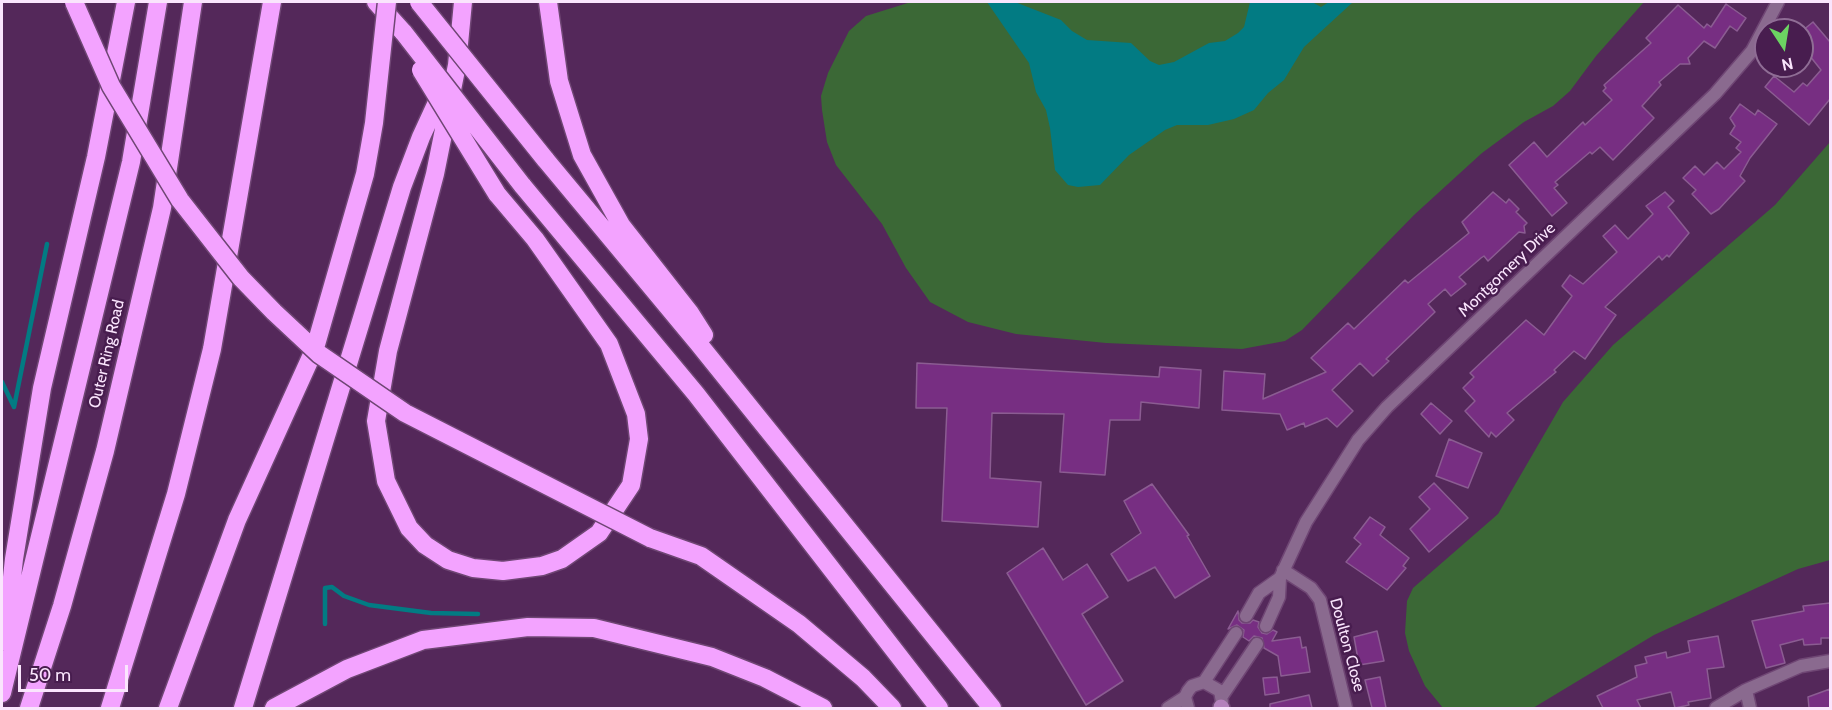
<!DOCTYPE html>
<style>
body{margin:0}
#map{position:relative;width:1832px;height:710px;overflow:hidden;background:#54285a;font-family:Cabin,sans-serif}
canvas{display:block}
.frame{position:absolute;inset:0;border:3px solid #fae5fd;pointer-events:none}
.north{position:absolute;left:1754px;top:18px;width:60px;height:60px;box-sizing:border-box;background:#481d4f;border:2px solid #8f6d95;border-radius:50%;rotate:168deg;font-size:16px;font-weight:700;line-height:24px;text-align:center;color:#fae5fd}
.north::after{content:'';display:block;margin:auto;width:21px;height:27px;background:#6cd362;clip-path:polygon(50% 0,100% 100%,50% 72%,0 100%)}
.scale{position:absolute;left:18px;top:665px;width:110px;height:27px;box-sizing:border-box;border:3px solid #fae5fd;border-top:0;padding-left:8px;font-size:18px;line-height:21px;white-space:nowrap;color:#fae5fd;-webkit-text-stroke:4px #481d4f;paint-order:stroke}
</style>
<div id="map">
<canvas width="1832" height="710"></canvas>
<div class="frame"></div>
<div class="north">N</div>
<div class="scale">50 m</div>
</div>
<script>
const c = document.querySelector('canvas').getContext('2d');
c.lineJoin = 'round';
function fill(path, color) { c.fillStyle = color; c.fill(path, 'evenodd'); }
const toPath = rows => new Path2D(rows.map(r => 'M' + r).join(''));
function strokePath(path, color, width, dash) { c.strokeStyle = color; c.lineWidth = width; c.lineCap = dash ? 'butt' : 'round'; c.setLineDash(dash || []); c.stroke(path); }
function label(font, color, halo, rows, align = 'center') {
  c.font = font + ' Cabin,sans-serif'; c.lineWidth = 5; c.setLineDash([]); c.textBaseline = 'middle'; c.strokeStyle = halo; c.fillStyle = color; for (const [text, x, y, turn = 0] of rows) {
    c.save(); c.translate(x, y); c.rotate((+turn || 0) * Math.PI / 180); c.textAlign = isNaN(turn) ? turn : align; if (halo) c.strokeText(text, 0, 0); c.fillText(text, 0, 0); c.restore();
  }
}
fill(toPath([
 [911,2,1644,2,1596,56,1570,91,1553,106,1524,122,1482,153,1414,215,1302,330,1285,341,1242,349,1106,343,1016,334,968,322,930,302,906,268,882,224,836,165,827,142,822,110,821,96,828,73,849,31,866,16],
 [1830,142,1830,560,1798,569,1654,635,1533,708,1443,708,1425,686,1409,651,1405,633,1407,601,1413,588,1498,514,1563,402,1613,345,1775,205]
]), '#3b6836');
fill(toPath([
 [987,2,1015,2,1061,20,1072,31,1087,40,1131,43,1150,61,1159,65,1174,62,1209,43,1225,41,1238,33,1244,27,1250,2,1312,2,1321,7,1329,2,1353,2,1304,47,1284,80,1268,93,1254,110,1234,119,1208,125,1177,125,1165,130,1129,155,1100,185,1078,187,1068,185,1055,170,1050,128,1046,110,1036,92,1029,63]
]), '#027b83');
strokePath(toPath([
 [2,382,14,407],
 [14,407,47,244],
 [325,624,325,588,332,587,344,596,369,605,431,613,478,614]
]), '#027b83', 4.5);
const building = toPath([
 [1726,4,1746,18,1737,31,1730,26,1715,48,1704,41,1688,58,1690,64,1680,64,1659,82,1661,85,1642,106,1654,118,1613,160,1600,147,1592,154,1590,152,1555,182,1558,185,1554,188,1567,203,1552,216,1509,165,1534,142,1547,157,1583,122,1585,125,1612,100,1603,91,1606,88,1604,85,1651,43,1646,38,1678,5,1704,28,1707,24,1711,27,1726,4],
 [1813,22,1830,42,1830,99,1809,125,1765,87,1774,76,1794,92,1803,83,1807,86,1821,70,1802,46,1802,31,1813,22],
 [1740,104,1755,115,1758,110,1777,124,1750,158,1740,176,1745,181,1719,209,1711,214,1692,194,1696,190,1683,178,1695,166,1704,175,1717,162,1724,169,1741,152,1736,148,1741,142,1730,134,1735,126,1730,118,1740,104],
 [1493,192,1506,203,1509,199,1519,209,1516,212,1527,223,1524,226,1525,233,1519,232,1488,261,1484,256,1481,258,1459,277,1466,284,1451,296,1445,289,1428,304,1435,312,1386,359,1389,361,1373,376,1360,363,1332,390,1353,411,1337,427,1327,418,1305,427,1304,423,1287,430,1280,414,1222,410,1224,371,1265,374,1263,399,1326,372,1311,358,1348,323,1354,329,1405,280,1408,283,1469,233,1462,222,1493,192],
 [1665,192,1674,201,1668,207,1689,233,1669,257,1667,255,1662,260,1659,256,1605,307,1616,315,1585,359,1574,351,1554,370,1556,372,1507,413,1514,420,1496,437,1491,432,1489,437,1465,411,1475,401,1463,388,1474,377,1470,373,1526,320,1544,335,1572,296,1562,286,1570,275,1583,284,1617,252,1603,236,1615,225,1628,239,1653,214,1646,206,1665,192],
 [917,363,1159,377,1160,367,1201,370,1199,408,1141,402,1140,420,1110,420,1105,475,1060,472,1064,414,992,413,990,478,1041,482,1038,527,942,521,947,408,916,408,917,363],
 [1431,403,1452,421,1440,434,1421,414,1431,403],
 [1449,439,1482,453,1468,488,1436,476,1449,439],
 [1434,483,1468,518,1429,552,1410,529,1430,509,1419,497,1434,483],
 [1152,484,1189,535,1187,536,1210,576,1175,598,1155,567,1128,581,1111,554,1141,533,1124,501,1152,484],
 [1370,517,1385,527,1380,535,1409,558,1403,566,1406,568,1387,590,1346,562,1361,544,1354,538,1370,517],
 [1043,548,1063,580,1087,564,1108,597,1082,614,1123,681,1086,705,1007,573,1043,548],
 [1830,603,1830,638,1821,638,1821,644,1804,645,1803,639,1780,645,1785,663,1766,668,1752,621,1804,611,1803,606,1830,603],
 [1238,611,1239,620,1242,623,1250,623,1253,620,1259,622,1258,627,1262,633,1267,634,1273,630,1277,632,1272,641,1300,637,1302,648,1306,647,1310,672,1281,676,1278,656,1264,648,1262,638,1254,636,1249,641,1243,637,1244,630,1237,625,1228,629,1238,611],
 [1377,631,1384,661,1359,665,1354,637,1377,631],
 [1718,636,1724,667,1707,669,1711,698,1688,702,1689,705,1675,708,1671,692,1637,700,1641,708,1603,708,1597,696,1637,677,1635,666,1647,663,1645,657,1666,652,1667,658,1690,652,1688,641,1718,636],
 [1277,677,1279,693,1265,695,1263,678,1277,677],
 [1380,677,1386,708,1372,708,1365,680,1380,677],
 [1830,689,1830,708,1809,708,1808,697,1830,689],
 [1309,695,1312,708,1270,708,1270,704,1309,695]
]);
fill(building, '#772e82');
strokePath(building, '#8b5c92', 1.5);
const street = toPath([
 [1283,570,1311,588,1320,600,1346,708],
 [1246,616,1259,593,1280,578],
 [1266,626,1279,597,1280,578,1306,522,1358,440,1387,407,1715,94,1752,51,1778,2],
 [1204,682,1236,633],
 [1746,690,1750,708],
 [1222,696,1257,644],
 [1168,708,1185,697],
 [1188,708,1185,697,1188,691,1192,686,1204,682,1220,691,1222,702,1220,708],
 [1716,708,1746,690,1801,666,1830,661]
]);
const secondary = toPath([
 [1221,707,1222,708]
]);
const highway = toPath([
 [376,2,404,33],
 [463,2,457,65,435,174,388,351,376,421,386,481,409,528,425,545,448,560,473,568,503,571,542,566,562,559,599,533,631,485,639,439,636,414,609,344,535,239,497,194],
 [548,2,559,81,582,155,621,225,690,313,704,335],
 [545,159,698,343,992,708],
 [522,185,696,394,939,708],
 [650,538,701,556,799,624,863,678,892,708],
 [5,642,14,559,42,388,96,157,126,2],
 [2,693,131,162,158,2],
 [29,708,62,606,105,451,162,208,193,2],
 [110,708,176,494,212,349,272,2],
 [168,708,237,520,315,348],
 [243,708,402,187,421,137,444,87],
 [274,708,347,669,423,640,528,627,594,628,712,657,765,678,823,708]
]);
strokePath(street, '#6f4674', 15);
strokePath(secondary, '#6f4674', 18);
strokePath(highway, '#6f4674', 21);
strokePath(street, '#8a6a8f', 12);
strokePath(secondary, '#b481bc', 15);
strokePath(highway, '#f3a3ff', 18);
const highwayBridge = toPath([
 [74,2,111,86,180,200,241,278,274,312,319,354,405,413,650,538],
 [419,2,545,159],
 [404,33,522,185],
 [421,70,497,194],
 [315,348,365,174,374,123,387,2]
]);
strokePath(highwayBridge, '#6f4674', 21, []);
strokePath(highwayBridge, '#f3a3ff', 18);
label('16px', '#fae5fd', '#481d4f', [
 ["Montgomery Drive",1507,270,-44],
 ["Outer Ring Road",107,354,-77],
 ["Doulton Close",1347,645,75]
]);
</script>
